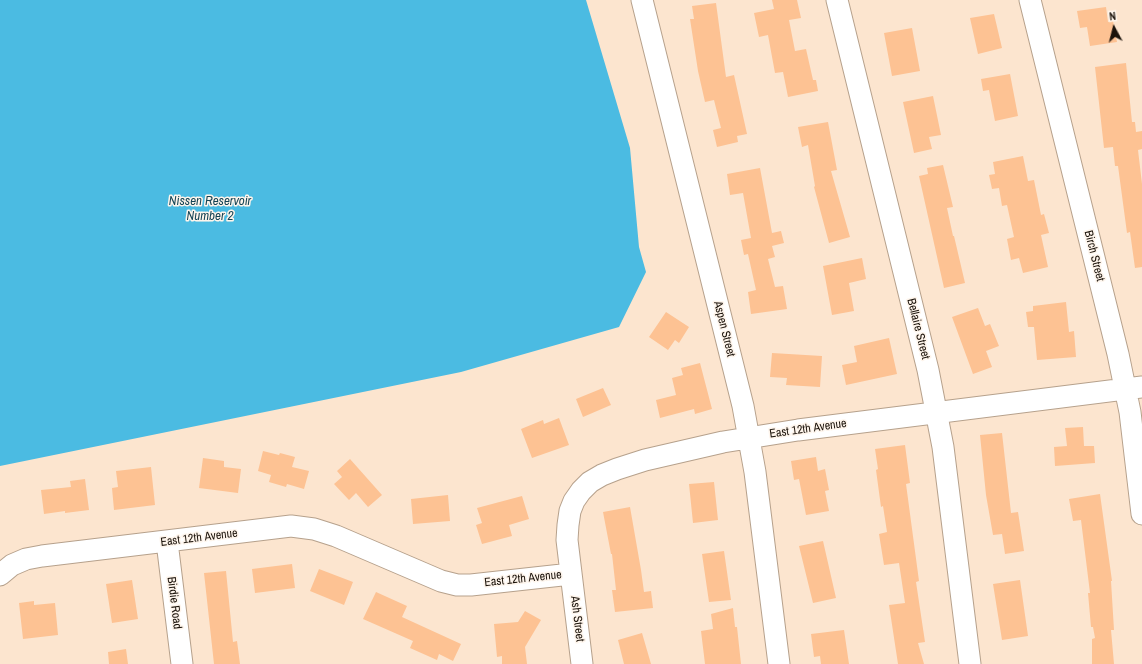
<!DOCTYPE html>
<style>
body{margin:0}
#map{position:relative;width:1142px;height:664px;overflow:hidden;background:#fce5cf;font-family:"Archivo Narrow",sans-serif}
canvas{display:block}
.north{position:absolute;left:1094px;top:8px;width:40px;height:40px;-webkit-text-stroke:3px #fef5ec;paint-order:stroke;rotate:353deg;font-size:11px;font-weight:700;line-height:16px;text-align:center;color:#1a120a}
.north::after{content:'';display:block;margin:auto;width:14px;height:18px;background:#1a120a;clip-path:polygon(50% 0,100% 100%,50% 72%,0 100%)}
</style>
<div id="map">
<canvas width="1142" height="664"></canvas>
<div class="north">N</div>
</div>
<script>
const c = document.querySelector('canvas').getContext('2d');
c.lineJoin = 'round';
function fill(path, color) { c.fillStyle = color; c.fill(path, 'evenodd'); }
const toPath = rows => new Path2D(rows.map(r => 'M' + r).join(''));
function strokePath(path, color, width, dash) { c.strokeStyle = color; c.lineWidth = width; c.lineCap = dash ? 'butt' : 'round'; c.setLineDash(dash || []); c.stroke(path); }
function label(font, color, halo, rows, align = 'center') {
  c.font = font + ' "Archivo Narrow",sans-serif'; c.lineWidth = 3; c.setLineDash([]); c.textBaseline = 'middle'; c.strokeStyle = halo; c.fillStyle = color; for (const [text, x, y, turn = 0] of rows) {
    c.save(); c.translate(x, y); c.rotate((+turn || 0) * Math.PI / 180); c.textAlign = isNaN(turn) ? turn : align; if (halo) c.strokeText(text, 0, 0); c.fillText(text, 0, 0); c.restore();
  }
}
fill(toPath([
 [0,0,586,0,630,148,639,247,646,272,619,327,461,372,0,466]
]), '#4bbbe2');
fill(toPath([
 [772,0,797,0,801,18,789,20,795,51,806,49,813,80,816,80,818,91,788,97,783,72,775,73,768,35,759,37,754,13,774,9],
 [716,3,726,77,734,75,747,134,737,136,738,142,717,147,713,130,721,128,714,100,705,102,698,71,690,19,694,19,692,6],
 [1106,7,1108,22,1113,21,1117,42,1090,46,1087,27,1080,28,1077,11],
 [994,14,1002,48,978,54,970,18],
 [912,28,920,71,892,76,884,33],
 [1126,63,1132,122,1135,122,1136,132,1142,131,1142,149,1138,150,1142,184,1142,267,1135,268,1130,232,1127,233,1118,166,1115,166,1113,147,1104,148,1095,67],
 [1010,74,1018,116,995,121,989,90,983,91,981,79],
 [933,96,941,135,929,137,932,149,914,153,903,102],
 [828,122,837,170,831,171,850,237,829,243,814,187,815,186,808,145,802,147,798,127],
 [1023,156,1028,181,1034,180,1041,215,1044,214,1049,233,1041,235,1048,267,1023,273,1019,258,1011,260,1007,239,1014,237,1007,205,1002,206,999,188,992,189,989,175,995,174,993,162],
 [943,165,953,207,947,208,953,236,954,236,965,283,944,288,919,176,928,174,927,168],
 [760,168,772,233,781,231,784,243,772,246,775,257,768,259,775,287,783,286,787,309,751,314,748,292,756,290,748,254,744,255,741,240,751,238,743,193,730,195,727,174],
 [862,258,866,279,849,283,854,311,832,315,823,266],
 [1066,302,1069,332,1074,331,1076,357,1037,360,1034,327,1028,327,1026,312,1033,311,1033,306],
 [978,308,985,326,990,324,999,346,986,351,992,367,973,374,952,317],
 [666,312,689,327,679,343,675,340,668,350,649,337],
 [889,338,897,374,846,385,842,365,857,362,854,346],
 [772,353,822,356,820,387,786,385,787,378,770,377],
 [700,363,712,409,695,414,694,409,660,418,656,400,676,395,672,378,683,375,681,368],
 [603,388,611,405,583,417,576,399],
 [559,418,569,445,532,458,521,429,543,420,544,424],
 [1083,427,1084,446,1094,446,1095,463,1055,466,1054,447,1067,446,1065,428],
 [1002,433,1011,513,1018,512,1024,551,1005,554,1002,534,993,535,986,495,980,435],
 [905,445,910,483,906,484,919,581,916,582,925,642,918,643,924,664,898,664,889,605,905,603,899,563,884,565,879,534,887,532,883,506,881,507,876,470,878,469,875,449],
 [263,451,279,455,280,453,295,457,292,467,309,471,304,489,287,484,286,487,269,482,271,475,258,471],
 [816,457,818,471,825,469,829,490,825,491,829,511,806,515,799,479,794,480,791,461],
 [203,458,224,461,224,467,241,469,238,493,199,488],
 [350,459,382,495,368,507,356,493,349,500,334,484,342,477,337,471],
 [151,467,155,505,114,510,112,488,118,487,116,471],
 [85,479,89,510,65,513,65,511,44,514,41,490,71,487,70,481],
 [714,482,718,520,693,523,689,484],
 [1100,494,1112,581,1111,581,1114,630,1111,630,1114,664,1092,664,1092,639,1095,638,1093,627,1091,627,1088,593,1090,593,1081,520,1073,521,1069,499],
 [448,495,450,521,413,524,411,499],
 [522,496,529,519,509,525,512,536,482,544,476,525,482,523,477,508],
 [630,507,641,570,644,592,651,591,653,608,615,612,612,590,616,590,612,554,611,554,603,512],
 [823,541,836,598,813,603,799,546],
 [724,551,731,600,709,602,702,554],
 [292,564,295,588,255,593,252,569],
 [319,569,353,582,344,605,310,591],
 [226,571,233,642,237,641,240,664,214,664,204,573],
 [132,580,138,619,112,623,106,584],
 [1020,580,1028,636,1002,640,993,584],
 [376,592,407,606,402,617,461,644,453,661,439,654,437,660,410,648,413,641,363,619],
 [34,601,34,605,55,603,58,635,23,639,19,603],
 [733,608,735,627,737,627,741,664,705,664,701,631,713,629,711,614],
 [525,611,541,620,525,647,527,664,502,664,502,656,497,657,494,624,518,622],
 [844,630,849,664,821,664,820,656,814,657,811,634],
 [642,633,651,664,624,664,618,640],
 [126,649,128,664,109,664,108,652]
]), '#fdc293');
const minor = toPath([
 [642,0,743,406,755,472,779,664],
 [837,0,928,370,943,447,970,664],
 [1030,0,1118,354,1130,412,1142,514],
 [167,542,182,664],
 [0,575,12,565,26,559,42,556,291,526,314,529,336,536,441,581,457,585,471,585,571,574],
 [582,664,567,540,568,525,570,511,574,501,581,491,590,482,602,475,617,469,645,460,723,442,798,430,1142,387]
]);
strokePath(minor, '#b6a18c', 23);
strokePath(minor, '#fff', 21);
label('12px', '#1a120a', '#fef5ec', [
 ["Birch Street",1094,256,76],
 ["Aspen Street",724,329,76],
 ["Bellaire Street",918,329,76],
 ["East 12th Avenue",808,429,-8],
 ["East 12th Avenue",199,538,-7],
 ["East 12th Avenue",523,579,-6],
 ["Birdie Road",174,603,83],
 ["Ash Street",577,619,83]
]);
label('italic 13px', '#154455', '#fef5ec', [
 ["Nissen Reservoir",210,202],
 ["Number 2",210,217]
]);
</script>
